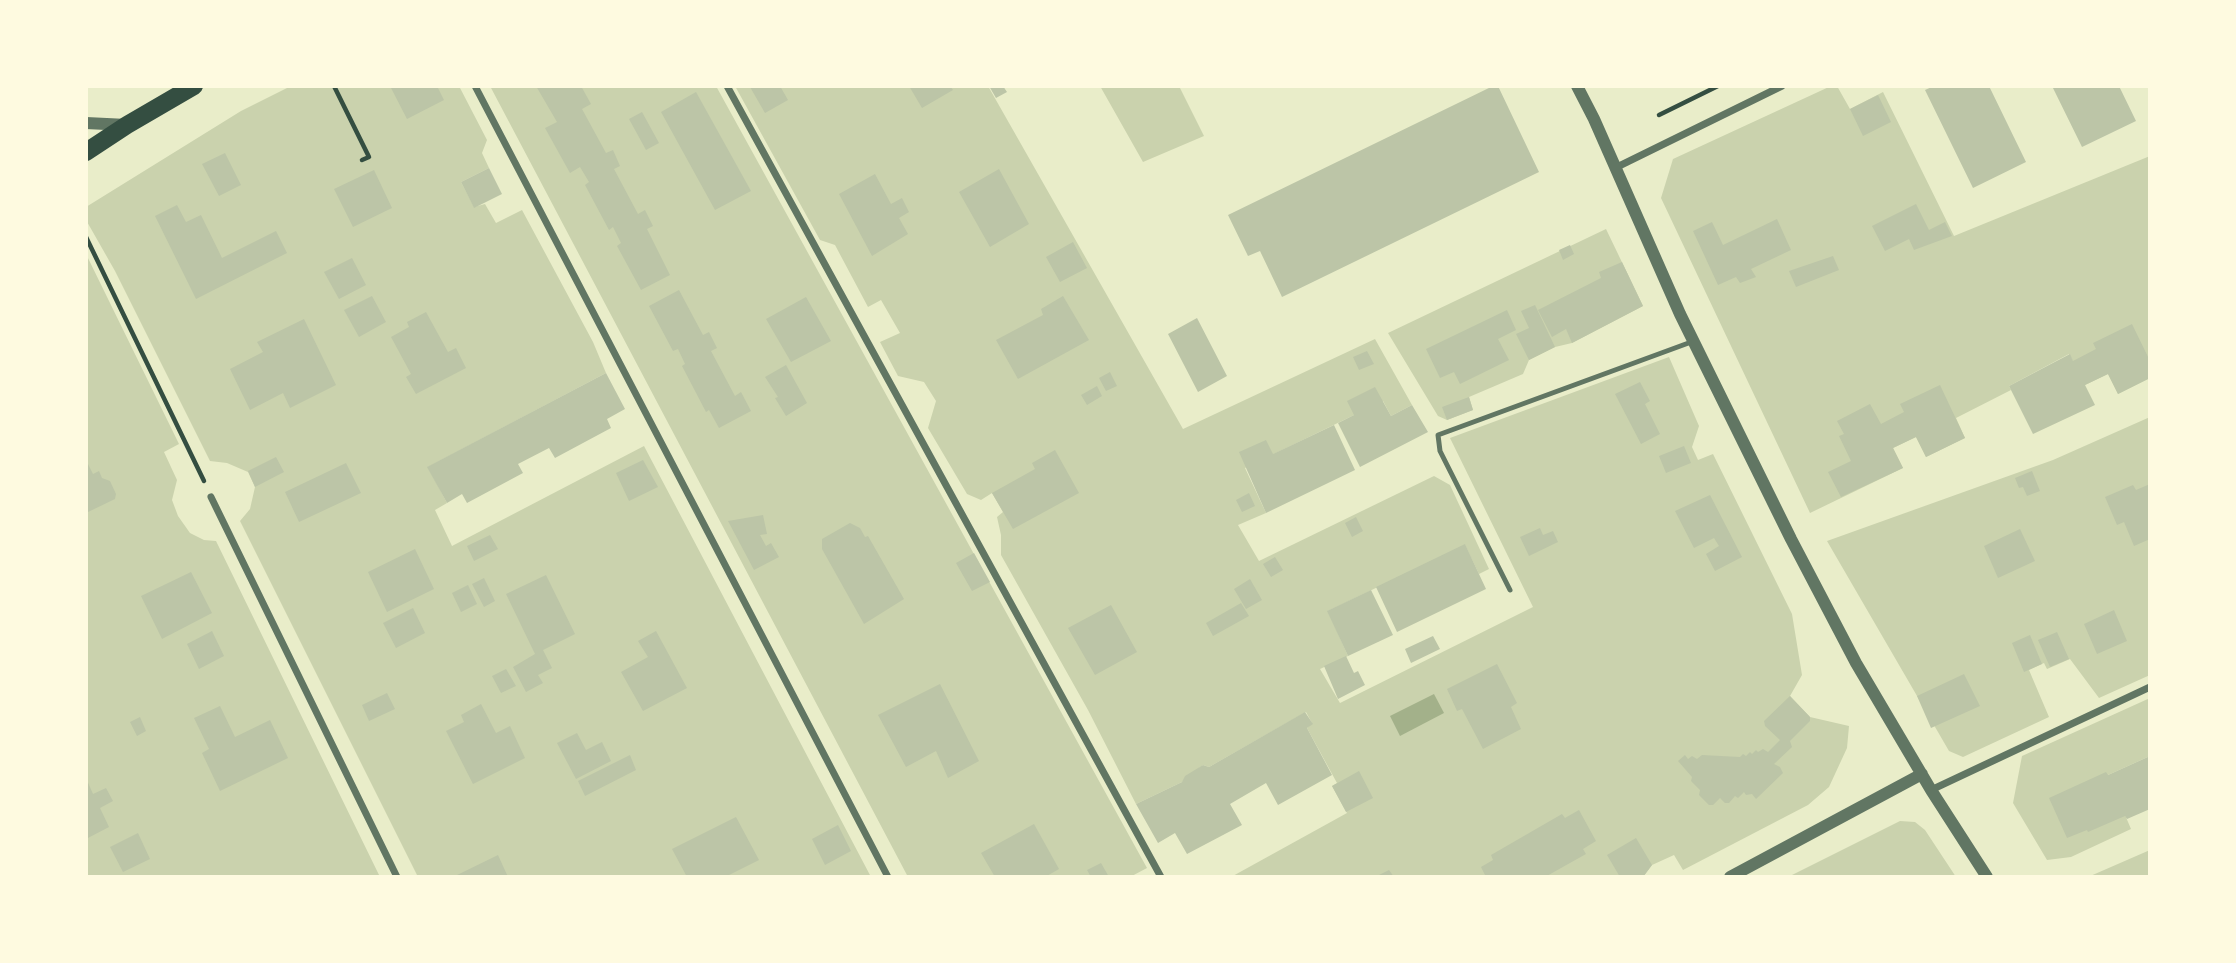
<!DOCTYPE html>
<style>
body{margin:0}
#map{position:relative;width:2236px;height:963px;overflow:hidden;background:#e9edc9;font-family:"Work Sans",sans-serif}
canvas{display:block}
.frame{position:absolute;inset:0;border:88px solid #fefae0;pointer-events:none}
</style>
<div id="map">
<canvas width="2236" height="963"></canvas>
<div class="frame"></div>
</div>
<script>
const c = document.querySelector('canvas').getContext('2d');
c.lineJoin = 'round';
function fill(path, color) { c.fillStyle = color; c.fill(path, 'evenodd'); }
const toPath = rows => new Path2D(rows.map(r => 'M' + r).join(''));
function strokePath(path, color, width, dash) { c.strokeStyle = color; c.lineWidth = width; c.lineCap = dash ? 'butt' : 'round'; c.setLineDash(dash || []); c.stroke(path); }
fill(toPath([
 [291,86,459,86,487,140,482,153,489,168,461,182,474,207,485,204,496,223,522,210,593,342,606,373,428,467,447,503,435,510,452,546,644,446,871,877,418,877,240,521,250,509,255,487,248,472,227,463,210,461,115,271,86,220,86,207,241,111],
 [490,86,716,86,1147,868,1130,877,908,877],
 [735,86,988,86,1183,429,1375,339,1412,405,1391,416,1383,401,1245,468,1266,513,1238,525,1259,561,1434,476,1450,485,1489,569,1479,574,1465,545,1328,611,1348,656,1320,669,1340,703,1533,607,1450,438,1669,357,1699,426,1692,447,1698,460,1713,454,1792,614,1802,675,1790,696,1810,717,1849,726,1847,748,1829,787,1808,805,1683,870,1674,855,1652,865,1643,877,1231,877,1347,813,1332,786,1337,783,1307,728,1312,723,1306,712,1209,767,1203,765,1182,782,1136,804,1088,710,1001,555,1001,535,997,517,1003,512,992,493,981,500,967,494,928,428,936,401,924,382,898,376,880,342,900,333,881,300,868,307,835,245,820,240],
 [1100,86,1179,86,1204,136,1143,162],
 [1831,86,1837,86,1850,109,1883,92,1954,236,2150,156,2150,378,2118,394,2108,374,2085,385,2069,354,2009,386,2011,390,1956,418,1965,438,1926,457,1916,437,1893,448,1903,468,1810,513,1661,198,1673,159],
 [1606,229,1643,306,1572,343,1555,347,1529,360,1523,374,1469,397,1473,410,1447,420,1438,416,1388,333],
 [86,254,179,444,164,452,177,480,172,500,178,516,190,533,204,540,216,541,380,877,86,877],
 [2150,417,2150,675,2099,698,2070,659,2047,669,2044,663,2029,670,2049,717,1963,757,1949,751,1827,541,2053,460],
 [2150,698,2150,756,2108,775,2131,829,2071,857,2047,860,2013,803,2022,756],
 [1900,821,1915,822,1925,830,1956,877,1788,877],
 [2150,850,2150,877,2088,877]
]), '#cad2ad');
fill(toPath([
 [1434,694,1444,713,1400,736,1390,716]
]), '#a3b18a');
fill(toPath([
 [390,86,437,86,444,100,407,119],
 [536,86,581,86,591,104,582,109,606,153,613,150,620,166,614,169,638,214,645,210,653,226,647,229,670,275,641,290,617,246,621,243,613,227,609,230,585,185,589,182,580,167,570,173,545,128,557,122],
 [752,86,780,86,788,100,765,113,750,87],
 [909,86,950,86,953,90,922,108],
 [989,86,1003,86,1007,92,996,98],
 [1493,86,1498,86,1539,172,1282,297,1260,251,1248,256,1228,215],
 [1934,86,1989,86,2026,162,1973,188,1925,90],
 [2052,86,2119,86,2136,121,2082,147],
 [696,92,751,191,715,210,661,112],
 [1878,95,1891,122,1863,136,1850,109],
 [642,112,659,143,646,150,629,119],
 [225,153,241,185,219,196,202,164],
 [489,168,502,194,474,208,461,182],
 [999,169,1029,224,990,247,959,192],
 [374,170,392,208,353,227,334,189],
 [875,174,891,204,902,198,909,212,899,218,908,234,872,256,839,194],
 [1916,204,1929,230,1945,222,1952,236,1914,250,1909,239,1885,251,1872,226],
 [177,205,186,222,201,215,222,258,276,231,287,253,196,299,155,216],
 [1777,219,1791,250,1751,269,1756,277,1740,283,1736,277,1718,285,1693,231,1712,222,1723,245],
 [1073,242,1087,268,1060,282,1046,257],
 [1570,245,1574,254,1563,260,1559,250],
 [1833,256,1839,270,1796,287,1789,271],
 [352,258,366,285,339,299,324,272],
 [1622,262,1643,306,1572,343,1566,329,1552,337,1538,310,1601,278,1599,272],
 [679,290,703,335,709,332,717,348,711,351,735,396,741,392,751,411,719,428,709,410,706,412,682,366,685,364,678,349,673,351,649,306],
 [372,296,386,322,359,337,344,310],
 [1063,296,1089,340,1018,379,996,340,1043,315,1041,309],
 [806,297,831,341,791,362,766,319],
 [1535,305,1555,347,1529,360,1516,334,1529,328,1521,311],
 [1507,310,1516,330,1498,339,1509,360,1460,384,1454,372,1440,378,1426,349],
 [426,312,448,352,456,348,466,368,416,394,406,377,411,374,391,337,409,327,407,322],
 [1197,318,1227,376,1198,392,1168,334],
 [304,319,336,385,290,408,283,393,250,410,230,369,263,352,257,342],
 [2132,324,2150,361,2150,378,2118,394,2108,374,2085,385,2095,405,2033,434,2009,386,2070,354,2073,361,2096,349,2093,343],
 [1367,351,1374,364,1359,370,1353,357],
 [786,365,807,403,786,416,775,398,778,397,765,377],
 [1110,372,1117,386,1106,391,1099,378],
 [606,373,625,409,607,419,611,428,555,458,549,448,518,464,523,473,467,503,462,494,447,503,427,467],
 [1640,382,1650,401,1645,404,1660,434,1641,444,1615,394],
 [1940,385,1965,438,1926,457,1916,437,1893,448,1903,468,1841,497,1828,472,1851,461,1839,436,1844,434,1837,421,1870,404,1881,424,1904,412,1900,404],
 [1097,386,1102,396,1087,405,1081,395],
 [1375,387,1391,416,1412,405,1428,432,1360,467,1338,423,1354,415,1347,401],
 [1469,397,1473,410,1447,420,1442,407],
 [1334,425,1355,470,1266,513,1239,452,1266,440,1273,454],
 [1684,446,1691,463,1666,473,1659,456],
 [1055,450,1079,493,1013,529,992,493,1035,469,1032,463],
 [276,457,284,472,255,487,248,471],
 [86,460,93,474,99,471,102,478,110,481,116,494,115,499,86,513],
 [643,460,658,487,629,501,616,473],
 [346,463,361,493,299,522,285,492],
 [2032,471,2040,491,2027,496,2023,487,2019,488,2015,478],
 [2150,484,2150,539,2134,546,2124,522,2117,525,2105,497,2133,485,2136,490],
 [1249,493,1255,506,1242,512,1236,500],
 [1710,495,1742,557,1715,571,1706,554,1719,546,1714,538,1694,548,1675,511],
 [763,515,767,534,760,535,766,546,771,543,779,557,754,570,728,521],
 [1356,517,1363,531,1352,537,1345,523],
 [850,523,860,528,865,537,868,536,904,599,864,624,822,549,822,539],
 [1540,528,1543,535,1553,531,1558,542,1529,556,1520,537],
 [2020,529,2035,561,1998,578,1984,546],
 [490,535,498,549,474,561,467,546],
 [1465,544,1486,589,1397,632,1376,587],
 [415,549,434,589,387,612,368,572],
 [974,553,990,582,972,591,956,563],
 [1275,557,1283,570,1271,577,1263,564],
 [191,572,212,613,162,639,141,596],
 [546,575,575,634,543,650,552,668,538,675,543,683,526,692,513,667,535,654,506,594],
 [484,578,495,601,484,607,472,584],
 [1250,579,1262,600,1246,609,1234,589],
 [468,585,477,604,461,612,452,593],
 [1371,590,1393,635,1348,656,1327,611],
 [1241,603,1249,616,1213,636,1206,623],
 [1111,605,1137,652,1095,675,1068,628],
 [413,608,425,633,396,648,383,623],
 [2114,610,2127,641,2097,654,2084,624],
 [212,631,224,656,199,669,187,644],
 [656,631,687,688,643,711,621,672,648,657,638,641],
 [2057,632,2069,659,2050,667,2038,640],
 [2030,635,2042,664,2024,672,2012,643],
 [1433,636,1440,649,1411,663,1405,649],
 [1346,656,1354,673,1358,671,1365,685,1338,699,1324,666],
 [1497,664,1517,703,1511,707,1521,729,1483,749,1462,709,1457,711,1447,689],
 [506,669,516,686,501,693,492,676],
 [1964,674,1980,706,1931,728,1917,696],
 [940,684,979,761,948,778,936,751,906,767,878,715],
 [387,693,395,709,369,721,362,705],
 [1790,696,1810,717,1810,721,1790,741,1792,747,1774,764,1780,767,1783,773,1756,799,1752,794,1746,795,1744,792,1738,798,1735,796,1729,803,1725,803,1720,798,1713,805,1709,805,1699,795,1700,790,1691,781,1692,777,1678,761,1685,755,1688,759,1692,756,1697,759,1702,755,1740,757,1743,754,1746,756,1750,752,1752,754,1756,750,1758,752,1763,749,1768,752,1780,740,1765,726,1764,721],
 [481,704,496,733,510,726,525,758,473,784,446,731,464,722,461,715],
 [220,706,235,737,270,720,288,758,220,791,202,753,209,749,194,718],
 [1305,712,1313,724,1307,728,1332,775,1278,805,1266,783,1230,804,1242,825,1187,854,1175,833,1158,843,1136,804,1182,782,1185,776,1203,765,1209,767],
 [140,717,146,731,137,736,130,722],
 [577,733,586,750,602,742,611,761,576,779,557,743],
 [630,755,636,770,585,796,578,781],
 [2150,756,2150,809,2127,819,2125,816,2088,832,2087,830,2067,838,2049,798,2106,772,2108,775],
 [1359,771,1373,798,1346,812,1332,786],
 [86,778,93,794,106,788,113,801,100,808,109,827,86,839],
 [1579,810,1596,841,1583,849,1586,854,1545,877,1486,877,1481,867,1493,860,1491,855,1562,814,1565,818],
 [736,817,759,860,725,877,687,877,672,849],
 [1034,824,1059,869,1045,877,995,877,981,853],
 [838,825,851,851,825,865,812,839],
 [138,833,150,859,123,872,110,847],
 [1636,838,1652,865,1643,877,1620,877,1607,855],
 [498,855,508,877,453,877],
 [1101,863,1109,877,1091,877,1087,870],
 [1389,870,1394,877,1375,877]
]), '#bcc5a7');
strokePath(toPath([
 [334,86,369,157,362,160],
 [1659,115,1718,86],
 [86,237,204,481]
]), '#344e41', 4.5);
strokePath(toPath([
 [1510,590,1440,451,1438,435,1694,341]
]), '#617663', 5);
strokePath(toPath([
 [475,86,888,877],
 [727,86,1161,877],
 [1615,168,1782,86],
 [211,497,397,877],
 [1931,790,2150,687]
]), '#617663', 7);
strokePath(toPath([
 [1577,86,1594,119,1680,314,1791,539,1856,663,1931,790,1987,877],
 [86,123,127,125],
 [1730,877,1922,774]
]), '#617663', 12);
strokePath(toPath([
 [86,152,127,125,194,86]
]), '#344e41', 18);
</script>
